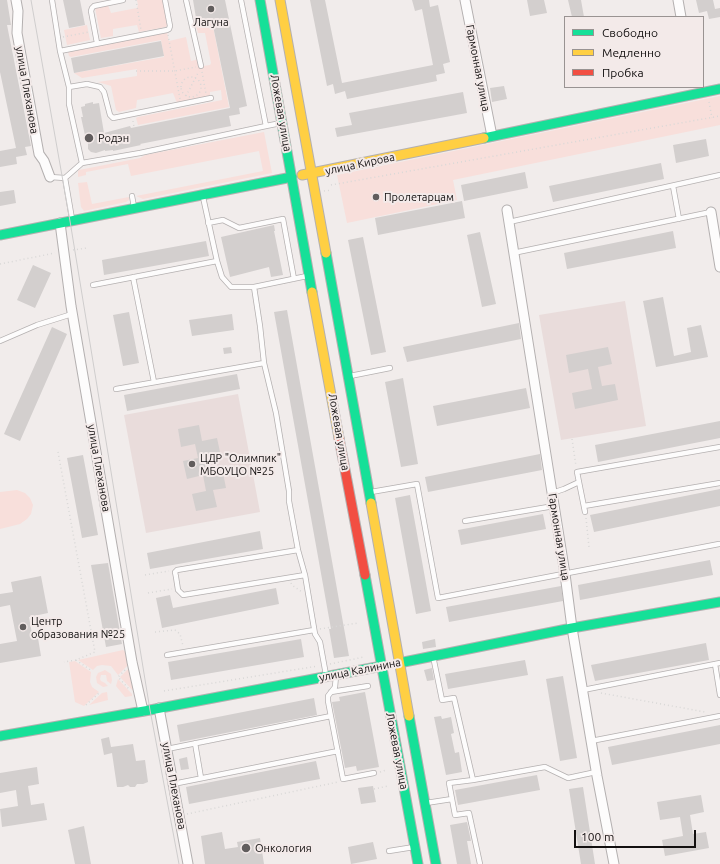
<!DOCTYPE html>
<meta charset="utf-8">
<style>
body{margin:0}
#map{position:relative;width:720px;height:864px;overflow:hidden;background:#f1eceb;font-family:Ubuntu,sans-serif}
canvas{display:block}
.legend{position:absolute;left:564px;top:16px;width:140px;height:72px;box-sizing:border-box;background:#f3eae9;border:1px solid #999392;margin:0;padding:5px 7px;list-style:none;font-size:12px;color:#131010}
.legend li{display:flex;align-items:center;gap:8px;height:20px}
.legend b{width:20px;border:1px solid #999392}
.scale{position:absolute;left:574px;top:830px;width:122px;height:18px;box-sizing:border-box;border:2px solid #131010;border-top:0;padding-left:5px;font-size:12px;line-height:14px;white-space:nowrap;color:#131010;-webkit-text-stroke:3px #f3eae9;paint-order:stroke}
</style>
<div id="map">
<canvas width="720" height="864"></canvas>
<ul class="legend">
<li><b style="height:5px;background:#16e098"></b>Свободно</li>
<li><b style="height:5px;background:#ffcf43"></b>Медленно</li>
<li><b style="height:5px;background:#f24e42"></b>Пробка</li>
</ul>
<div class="scale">100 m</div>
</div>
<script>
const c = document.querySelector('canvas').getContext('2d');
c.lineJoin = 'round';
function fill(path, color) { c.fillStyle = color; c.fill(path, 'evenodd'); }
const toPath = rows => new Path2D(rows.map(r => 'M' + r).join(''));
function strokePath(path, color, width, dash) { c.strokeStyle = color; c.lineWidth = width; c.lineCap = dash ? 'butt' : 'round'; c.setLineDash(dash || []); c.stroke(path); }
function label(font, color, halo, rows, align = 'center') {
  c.font = font + ' Ubuntu,sans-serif'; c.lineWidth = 4; c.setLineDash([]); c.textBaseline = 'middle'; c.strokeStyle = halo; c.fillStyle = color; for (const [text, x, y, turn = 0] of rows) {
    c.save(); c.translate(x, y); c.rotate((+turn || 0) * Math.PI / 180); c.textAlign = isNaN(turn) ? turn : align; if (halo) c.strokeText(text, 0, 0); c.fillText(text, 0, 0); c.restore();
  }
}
fill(toPath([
 [625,301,646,426,561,440,539,315],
 [238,394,260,512,146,533,124,415]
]), '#e9dcdb');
fill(toPath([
 [137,0,163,0,167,25,166,27,139,32,137,25,113,29,113,36,101,38,95,8,108,5,111,13,137,8,138,5],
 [212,22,229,107,138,125,136,118,138,117,222,100,221,90,210,92,210,96,177,103,173,93,137,100,136,108,119,112,116,110,111,86,98,82,137,76,137,69,82,78,74,73,164,57,161,40,71,57,69,56,68,52,167,32,169,41,186,37,191,61,199,59,203,66,210,65,211,63,205,33,198,33,196,26],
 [87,25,90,40,67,45,64,30],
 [720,96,720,125,453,180,457,200,347,223,337,175],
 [264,132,272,173,143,199,136,196,263,171,259,151,131,176,128,164,86,172,86,175,78,177,78,171,79,170,140,158,145,155],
 [87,182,92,204,129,197,129,200,126,202,84,211,81,207,78,183],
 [17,490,25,493,30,498,33,505,31,514,27,519,20,524,0,529,0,492],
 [123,650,127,653,131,662,118,675,111,666,102,665,97,666,93,670,78,660],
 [75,661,91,672,90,682,92,687,99,692,84,706,75,702,69,662],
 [132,665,135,693,120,677],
 [105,670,111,674,112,680,111,684,107,681,106,675,101,675,100,679,101,681,105,683,108,686,103,687,97,683,96,677,98,673],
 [118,679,132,694,132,696,125,697,116,686],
 [107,692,108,700,89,705,102,693]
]), '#f8dfdb');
fill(toPath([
 [0,0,7,0,11,25,7,25,31,146,25,147,27,155,16,157,17,164,0,167,0,151,16,148,0,72],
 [63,0,80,0,85,25,69,28],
 [193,0,225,0,247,106,239,108,240,114,229,116,231,126,140,144,141,145,113,151,113,150,105,151,105,150,96,153,91,152,88,149,88,139,86,140,81,117,83,117,81,107,85,106,85,104,93,102,93,104,99,103,104,133,130,126,131,128,230,108,212,21,197,24],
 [310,0,325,0,342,83,433,65,422,9,415,11,412,0,429,0,430,7,438,5,450,62,443,64,445,73,436,75,437,81,347,99,345,91,335,94,333,84,327,86],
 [527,0,544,0,547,13,530,16],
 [568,0,581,0,584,17,572,17],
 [696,0,713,0,715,9,720,8,720,17,709,19,707,11,699,13],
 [161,41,164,56,74,73,71,58],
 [504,86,507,99,492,102,490,88],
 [463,92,467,113,337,137,335,128,352,125,349,113],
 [706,139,709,156,676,163,673,145],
 [661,163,664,179,553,202,549,186],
 [525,172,528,188,464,201,461,185],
 [14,190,16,203,0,206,0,192],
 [462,201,465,218,378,235,375,218],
 [274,225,275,231,274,231,283,275,271,277,269,267,230,277,221,237],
 [673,231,676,248,567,269,564,253],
 [480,232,496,304,482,307,467,235],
 [363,237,386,352,371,355,348,240],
 [206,241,209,256,104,275,102,260],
 [33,265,51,273,35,308,17,300],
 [663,297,674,356,691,352,687,328,701,325,708,357,656,367,643,301],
 [287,310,349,656,334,658,329,629,331,629,274,312],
 [129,312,139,363,123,366,113,315],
 [232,314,234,330,192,336,189,320],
 [519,323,521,339,407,362,403,347],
 [52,327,67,334,20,441,4,434],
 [231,347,232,353,224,354,223,348],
 [608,347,612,364,598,367,602,386,615,384,618,400,575,409,572,393,592,389,588,369,569,373,566,355],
 [237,374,240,389,127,411,124,395],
 [403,378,418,464,401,467,385,382],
 [526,388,530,408,437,426,433,406],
 [720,421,720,438,598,462,595,445],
 [199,425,202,441,217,438,220,452,206,455,210,476,223,473,226,488,213,490,217,507,196,511,192,494,206,491,203,475,187,479,183,461,198,458,195,444,181,447,178,429],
 [540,454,542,470,428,492,425,477],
 [83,455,98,535,82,538,67,458],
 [720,489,720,506,594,532,590,515],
 [410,495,431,611,416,614,395,498],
 [543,514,546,529,461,545,458,530],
 [260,531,263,549,150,569,147,553],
 [710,560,713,575,580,600,578,585],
 [108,563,122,644,106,647,91,565],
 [41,576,48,613,29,617,33,639,38,638,41,656,0,663,0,644,17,641,10,605,0,607,0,594,13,592,11,582],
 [561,586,563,601,449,622,446,607],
 [276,588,279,604,162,628,156,598,170,595,173,608],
 [301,639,304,657,171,680,168,662],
 [435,639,436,647,423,649,422,642],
 [706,643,709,660,595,681,591,665],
 [525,660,528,675,448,689,445,674],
 [432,668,434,680,427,681,424,670],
 [563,676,577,758,560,761,546,679],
 [365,692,379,767,357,771,356,766,345,768,332,702,340,701,339,697],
 [314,698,317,715,180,742,177,725],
 [441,716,442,719,451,717,454,733,451,734,455,753,459,752,462,772,446,775,434,717],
 [720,725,720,744,612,765,608,747],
 [109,737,111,747,133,744,136,761,145,760,148,782,143,784,137,784,135,787,130,787,128,785,123,787,117,787,112,753,104,755,101,739],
 [187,757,189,769,181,770,179,759],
 [316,761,320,779,189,804,186,787],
 [37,767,39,784,28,786,31,805,44,803,47,820,2,827,0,809,18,806,16,790,0,793,0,773],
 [537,775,540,790,458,805,455,790],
 [373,786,376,802,361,804,358,788],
 [583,787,595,864,581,864,569,789],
 [701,795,704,812,690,815,693,834,706,832,709,848,665,856,662,840,683,836,680,817,660,820,657,802],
 [467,822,471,841,467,841,471,864,457,864,450,825],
 [84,826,91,864,75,864,68,830],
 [222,832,225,849,238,847,237,842,260,838,264,864,205,864,201,836],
 [373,842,377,859,351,864,348,847]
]), '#d3cfce');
const lane = toPath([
 [52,0,60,51,69,87,69,104,82,163,65,178,72,219],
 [186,0,201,66],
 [97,43,91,11,92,8,94,6,123,0],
 [60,51,167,30,169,29,170,26,165,0],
 [69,87,87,84,100,87,104,92,110,115,113,118,211,98],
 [266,126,281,123],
 [82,163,140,153,266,126,241,0],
 [50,177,65,178],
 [673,186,679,219],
 [132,196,134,207],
 [203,197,217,261,222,277,231,287,254,287,307,276],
 [509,222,720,175],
 [208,223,223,220,239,228,283,219,294,279],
 [513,253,711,212],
 [133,277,154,382],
 [93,285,217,261],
 [254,287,260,326,264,363,276,413,289,491,289,501,298,550,305,575,315,634,320,642,326,675],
 [0,341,37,325,72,314],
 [350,376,390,368],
 [116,389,264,363],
 [371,492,417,484,438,598,719,544],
 [552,493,564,489,579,482],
 [584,506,720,483],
 [585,512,577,472,720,447],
 [465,521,554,506],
 [298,550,177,570,175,572,176,577,178,590,183,595,305,575],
 [167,655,314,630],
 [720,663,715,664,720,695],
 [336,676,335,687,328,696,328,701,343,779,374,773],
 [583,690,715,664],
 [331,692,368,686],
 [591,741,720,716],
 [195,743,201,778],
 [167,749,331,716],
 [473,780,545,767,568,778,596,772],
 [173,784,338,751],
 [452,799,455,815,469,813,480,864],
 [426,803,452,799,449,783,473,780,454,698,442,700,433,656],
 [389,851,414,847]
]);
const street = toPath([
 [16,0,18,11,17,33,39,154,44,161,50,177],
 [465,0,492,136],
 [678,0,681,17],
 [507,210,565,574,572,628,597,776,614,864],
 [711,212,720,267],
 [60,223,71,306,132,662,143,711],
 [159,708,188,864]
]);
const fast = toPath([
 [260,0,312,292],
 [484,138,720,89],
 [0,235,292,177],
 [326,253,371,503],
 [365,575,418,864],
 [399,663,572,628,720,602],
 [409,716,436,864],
 [0,736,150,710,382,666]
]);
const slow = toPath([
 [280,0,326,253],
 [302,175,484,138],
 [312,292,339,438],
 [371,503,409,716]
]);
const jam = toPath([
 [339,438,365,575]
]);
strokePath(lane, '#b4b0b0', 6);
strokePath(street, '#b4b0b0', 11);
strokePath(fast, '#b4b0b0', 11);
strokePath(slow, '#b4b0b0', 11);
strokePath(jam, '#b4b0b0', 11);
strokePath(toPath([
 [136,0,141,30],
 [168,35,180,99],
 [63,37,89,32],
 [136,71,175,71,196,67],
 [202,72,206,94],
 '181 87a10 10 0 1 1 20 0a10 10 0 1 1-20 0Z',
 [186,96,199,71],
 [709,102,712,118],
 [133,121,134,127],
 [331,185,720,116],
 [324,191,332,190],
 [73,250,87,248],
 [0,264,55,253],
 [572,439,576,466],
 [58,452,95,652,76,660,64,662],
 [586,518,589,547],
 [145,575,169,571],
 [291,583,292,585,302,592],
 [148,593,172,589],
 [320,629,358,623],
 [155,632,175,630,180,634,183,646],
 [76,660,92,671],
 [330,664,364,657],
 [125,670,118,677,129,689],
 [164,691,318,666],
 [601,693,705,712],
 [86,705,100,692],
 [380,772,386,770],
 [374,789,388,786],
 [187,814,338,782]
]), '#d9d8d7', 1.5, [1, 3]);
strokePath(lane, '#fdfcfc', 4.5);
strokePath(street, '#fdfcfc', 9);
strokePath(fast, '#16e098', 9);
strokePath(slow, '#ffcf43', 9);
strokePath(jam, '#f24e42', 9);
strokePath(toPath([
 [31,0,70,221,150,710,179,864]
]), '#cfcdcd', 1);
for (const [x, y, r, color] of [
 [211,9,4,"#615d5d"],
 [89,138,5,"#615d5d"],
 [376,197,4,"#615d5d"],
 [192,464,4,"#615d5d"],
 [23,627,4,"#615d5d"],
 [246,848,5,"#615d5d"]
]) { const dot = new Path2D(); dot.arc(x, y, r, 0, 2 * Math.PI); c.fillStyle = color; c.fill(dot); strokePath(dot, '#f3eae9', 1.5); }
label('11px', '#131010', '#f3eae9', [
 ["Лагуна",211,22,"center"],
 ["Родэн",98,138],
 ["Пролетарцам",384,197],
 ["ЦДР \"Олимпик\"",200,458],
 ["МБОУЦО №25",200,471],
 ["Центр",31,621],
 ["образования №25",31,634],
 ["Онкология",255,848]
], 'left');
label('11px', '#131010', '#f3eae9', [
 ["Гармонная улица",478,68,79],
 ["улица Плеханова",27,90,80],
 ["Ложевая улица",281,113,80],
 ["улица Кирова",360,164,-12],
 ["Ложевая улица",339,432,80],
 ["улица Плеханова",99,468,80],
 ["Гармонная улица",559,537,81],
 ["улица Калинина",360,670,-11],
 ["Ложевая улица",397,751,79],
 ["улица Плеханова",174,786,79]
]);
</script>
